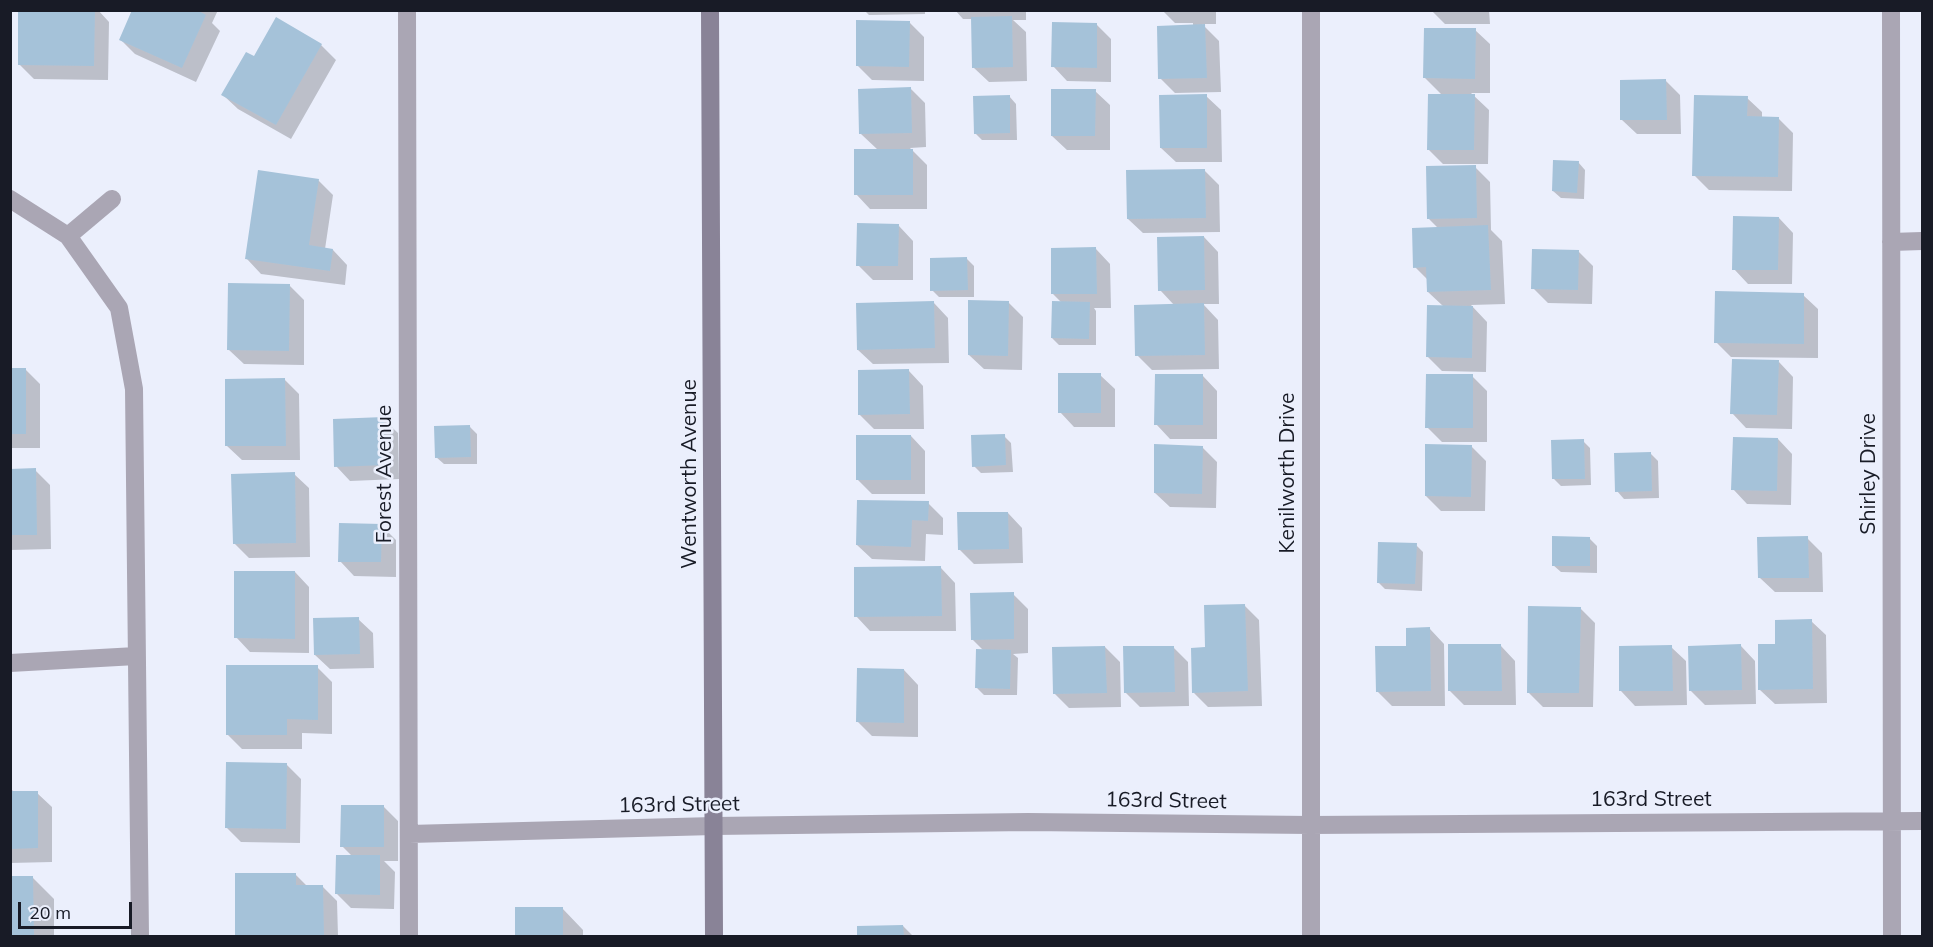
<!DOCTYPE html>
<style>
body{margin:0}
#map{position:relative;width:1933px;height:947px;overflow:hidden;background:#ebeffc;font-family:Mulish,sans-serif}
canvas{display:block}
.frame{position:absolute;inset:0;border:12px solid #181b26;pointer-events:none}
.scale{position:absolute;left:18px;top:902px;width:114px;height:27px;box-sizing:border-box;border:3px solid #181b26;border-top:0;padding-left:8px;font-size:18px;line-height:21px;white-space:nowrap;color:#181b26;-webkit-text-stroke:4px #ebeffc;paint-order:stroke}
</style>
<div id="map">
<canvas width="1933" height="947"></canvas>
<div class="frame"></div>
<div class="scale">20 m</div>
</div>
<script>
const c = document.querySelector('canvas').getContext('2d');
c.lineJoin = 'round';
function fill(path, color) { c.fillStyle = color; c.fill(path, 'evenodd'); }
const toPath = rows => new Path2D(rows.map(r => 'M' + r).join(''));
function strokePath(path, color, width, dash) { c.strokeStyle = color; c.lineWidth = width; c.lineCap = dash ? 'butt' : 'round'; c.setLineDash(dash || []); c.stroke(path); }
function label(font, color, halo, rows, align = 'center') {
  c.font = font + ' Mulish,sans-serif'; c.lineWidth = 5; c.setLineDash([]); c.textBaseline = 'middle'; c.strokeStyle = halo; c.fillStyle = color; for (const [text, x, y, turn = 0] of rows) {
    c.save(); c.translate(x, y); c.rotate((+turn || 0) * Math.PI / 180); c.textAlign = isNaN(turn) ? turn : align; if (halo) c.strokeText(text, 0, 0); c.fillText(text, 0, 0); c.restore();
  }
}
fill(toPath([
 [20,10,98,10,109,22,108,80,34,79,19,64],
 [198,10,218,10,212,23,220,31,196,82,135,54,120,39,195,18],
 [864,10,925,10,925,14,869,15],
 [955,10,1026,10,1026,20,1013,20,1026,32,1027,81,989,82,974,68,972,19,963,19],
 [1162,10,1216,10,1216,24,1202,24,1219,41,1221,92,1175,93,1160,78,1193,26,1193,23,1175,23],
 [1431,10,1489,10,1490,24,1445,24],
 [276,19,321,45,336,60,291,139,238,109,223,95,255,58],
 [910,23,924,37,924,81,872,80,857,65],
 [1097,25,1111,39,1111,82,1067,81,1053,66],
 [1475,30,1490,44,1490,93,1471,93,1489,110,1488,164,1443,164,1428,149,1442,95,1425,78],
 [1666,81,1680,95,1681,134,1637,134,1622,120],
 [910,88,925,103,926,147,910,148,927,165,927,209,870,209,856,194,878,150,861,134],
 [1095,91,1110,105,1110,150,1067,150,1052,136],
 [1009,96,1016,104,1017,140,982,140,975,133],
 [1206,96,1221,110,1222,162,1176,162,1161,148],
 [1747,98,1762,112,1762,118,1779,119,1793,133,1792,191,1709,190,1694,175],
 [1578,162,1585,170,1584,199,1561,198,1553,191],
 [1475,167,1490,182,1491,230,1502,241,1505,304,1471,305,1487,322,1486,372,1442,371,1427,356,1443,306,1428,292,1428,280,1415,267,1439,229,1429,219],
 [1204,170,1219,185,1220,232,1143,233,1128,219],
 [318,180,333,195,325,249,333,250,347,265,345,285,261,274,247,259],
 [1779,218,1793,233,1792,284,1748,284,1734,269],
 [899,226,913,241,913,280,873,280,858,265],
 [1204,237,1218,252,1219,304,1203,304,1218,320,1219,369,1152,370,1137,355,1175,306,1160,290],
 [1096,249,1110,264,1111,308,1094,308,1096,311,1096,345,1059,345,1052,338,1062,303,1053,294],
 [1578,251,1593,266,1592,304,1548,303,1533,288],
 [966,258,974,266,974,297,939,297,932,290],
 [289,285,304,300,304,365,244,364,229,350],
 [1803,295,1818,309,1818,358,1731,357,1716,342],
 [1008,302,1023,317,1022,370,984,369,969,355],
 [934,303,948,318,949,363,873,364,858,350],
 [1779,362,1793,377,1792,429,1746,428,1732,413],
 [10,370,26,370,40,384,40,448,10,448],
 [909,371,923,386,924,429,874,429,859,414],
 [1100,375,1115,389,1115,427,1074,427,1060,412],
 [1203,376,1217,391,1217,439,1170,439,1156,424],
 [1472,376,1487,391,1487,442,1442,442,1427,427],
 [284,379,299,394,300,460,242,460,227,446],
 [383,419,398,433,399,479,350,481,336,466],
 [470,427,477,434,477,464,444,464,436,457],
 [911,436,925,451,925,494,872,494,857,479],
 [1004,436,1011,443,1013,472,981,473,974,466],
 [1778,439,1792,454,1791,505,1747,504,1733,489],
 [1583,441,1590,448,1591,485,1561,486,1554,479],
 [1471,446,1486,461,1485,511,1441,511,1426,496],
 [1202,447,1217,462,1216,508,1170,507,1155,493],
 [1650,453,1658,461,1659,498,1624,499,1617,491],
 [35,470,50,485,51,549,10,550,10,471],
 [294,474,309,488,310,557,249,558,234,543],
 [928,503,943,518,943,535,926,534,925,561,872,559,857,545],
 [1008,513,1022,528,1023,563,974,564,959,549],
 [381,525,396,540,396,577,354,576,340,561],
 [1807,538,1822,553,1823,592,1775,592,1760,578],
 [1590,539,1597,546,1597,573,1561,572,1553,565],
 [1416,545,1423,552,1422,591,1385,589,1378,582],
 [941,568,955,583,956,631,870,631,856,616],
 [295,572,309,587,309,653,250,652,236,637],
 [1013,594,1028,609,1028,653,1013,654,1018,658,1017,695,984,695,977,688,984,651,972,639],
 [1244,605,1259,620,1262,706,1208,707,1194,693,1207,648],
 [1580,608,1595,623,1593,707,1543,707,1528,692],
 [358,619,373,633,374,668,330,669,315,655],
 [1811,621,1826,635,1827,703,1775,704,1760,690],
 [1430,629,1444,644,1445,706,1392,706,1377,691,1407,647],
 [1501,646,1515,661,1516,705,1464,705,1449,690],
 [1741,646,1755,661,1756,704,1705,705,1690,690],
 [1105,647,1120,662,1121,707,1069,708,1054,693],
 [1173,647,1188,662,1189,706,1140,707,1125,692],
 [1671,647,1686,661,1687,705,1635,706,1621,691],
 [317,667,332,682,332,734,302,733,302,749,242,749,227,734],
 [904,670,918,685,918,737,872,736,857,721],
 [286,764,301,779,300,843,241,842,226,827],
 [10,788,15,793,37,793,52,807,52,862,10,863],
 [384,807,398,821,398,861,384,861,395,872,394,909,351,908,337,894,352,856,342,846],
 [295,874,308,887,323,887,337,901,338,936,237,936,236,875],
 [10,878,33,878,54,899,54,936,10,936],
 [562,908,583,930,583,936,516,936,516,909],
 [903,926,913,936,859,936,858,927]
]), '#0003');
fill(toPath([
 [18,10,95,10,94,66,18,65],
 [132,10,197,10,206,15,182,68,119,40],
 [1012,16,1013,67,972,68,971,17],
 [276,17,322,44,276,125,221,95,246,52,254,56],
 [856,20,910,21,909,67,856,66],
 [1052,22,1097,23,1097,68,1051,67],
 [1205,24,1207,78,1158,79,1157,26],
 [1424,28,1476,28,1475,79,1423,78],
 [1666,79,1667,120,1620,120,1620,80],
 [911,87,912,133,859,134,858,89],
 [1051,89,1096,89,1095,136,1051,136],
 [1207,94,1207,148,1160,148,1159,95],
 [1428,94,1475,94,1474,150,1427,150],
 [1010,95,1010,133,974,134,973,96],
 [1694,95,1748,96,1747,116,1779,117,1778,177,1692,176],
 [854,149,913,149,913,195,854,195],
 [1553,160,1579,161,1577,193,1552,191],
 [1476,165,1477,218,1427,219,1426,166],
 [1205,169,1206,218,1127,219,1126,170],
 [258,170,319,179,309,245,333,249,330,271,245,259],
 [1733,216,1779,217,1778,270,1732,270],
 [857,223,899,224,898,266,856,266],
 [1488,225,1491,290,1427,292,1426,267,1413,268,1412,228],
 [1204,236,1205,290,1158,291,1157,237],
 [1096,247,1097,294,1051,294,1051,248],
 [1532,249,1579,250,1578,290,1531,289],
 [967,257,968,290,930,291,930,258],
 [228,283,290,284,289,351,227,350],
 [1715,291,1804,293,1804,344,1714,343],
 [968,300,1009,301,1008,356,968,355],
 [934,301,935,348,857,350,856,303],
 [1052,301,1090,302,1089,339,1051,338],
 [1204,303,1205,355,1135,356,1134,305],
 [1427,305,1473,306,1472,358,1426,357],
 [1732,359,1779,360,1777,415,1730,414],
 [10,368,26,368,26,434,10,434],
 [909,369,910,414,858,415,858,370],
 [1058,373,1101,373,1101,413,1058,413],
 [1155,374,1203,374,1203,425,1154,425],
 [1426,374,1473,374,1473,428,1425,428],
 [285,378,286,446,225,446,225,379],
 [384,417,385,465,334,467,333,419],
 [470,425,471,457,435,458,434,426],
 [1005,434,1006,465,972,467,971,435],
 [856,435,911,435,911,480,856,480],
 [1733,437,1778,438,1777,491,1731,490],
 [1584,439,1585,479,1552,479,1551,440],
 [1154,444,1203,446,1202,494,1154,493],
 [1425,444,1472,445,1471,497,1425,496],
 [1651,452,1652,491,1615,492,1614,453],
 [36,468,37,535,10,535,10,469],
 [295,472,296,543,233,544,231,474],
 [857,500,929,501,928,521,912,520,911,547,856,545],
 [957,512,1008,512,1009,549,958,550],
 [339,523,382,524,381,562,338,562],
 [1552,536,1590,537,1590,566,1552,566],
 [1808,536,1809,578,1758,578,1757,537],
 [1378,542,1417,543,1415,584,1377,583],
 [941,566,942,616,854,617,854,567],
 [234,571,295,571,295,639,234,638],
 [1014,592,1014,639,971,640,970,593],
 [1245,604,1248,691,1192,693,1191,648,1205,647,1204,605],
 [1528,606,1581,607,1579,693,1527,693],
 [359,617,360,654,314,655,313,618],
 [1812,619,1813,689,1758,690,1758,644,1775,644,1775,620],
 [1430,627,1431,691,1376,692,1375,646,1406,646,1406,628],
 [1448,644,1501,644,1502,691,1448,691],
 [1741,644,1742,690,1689,691,1688,646],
 [1672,645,1673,691,1619,691,1619,646],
 [1105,646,1107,693,1053,694,1052,647],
 [1123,646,1174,646,1175,692,1124,693],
 [976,649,1011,650,1010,689,975,688],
 [226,665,318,665,318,720,287,719,287,735,226,735],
 [857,668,904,669,904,723,856,722],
 [226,762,287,763,286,829,225,828],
 [10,791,38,791,38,848,10,849],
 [341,805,384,805,384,847,340,847],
 [336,855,380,855,380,895,335,894],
 [235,873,296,873,296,885,323,885,324,936,235,936],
 [10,876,33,876,34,936,10,936],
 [515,907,563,907,563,936,515,936],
 [903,925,904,936,857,936,857,926]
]), '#a5c2d9');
strokePath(toPath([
 [407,10,409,936],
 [1311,10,1311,936],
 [1891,10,1892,936],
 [10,199,68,236,119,308,134,389,140,936],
 [68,236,112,199],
 [1891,242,1922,241],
 [10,663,136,656],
 [409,834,714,826,1028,822,1310,825,1922,821]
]), '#aaa6b4', 18);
strokePath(toPath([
 [710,10,714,936]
]), '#898397', 18);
label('21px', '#181b26', '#ebeffc', [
 ["Kenilworth Drive",1288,473,-90],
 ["Forest Avenue",385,474,-90],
 ["Wentworth Avenue",690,474,-90],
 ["Shirley Drive",1869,474,-90],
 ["163rd Street",1651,800],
 ["163rd Street",1166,801,1],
 ["163rd Street",679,805,-1]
]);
</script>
